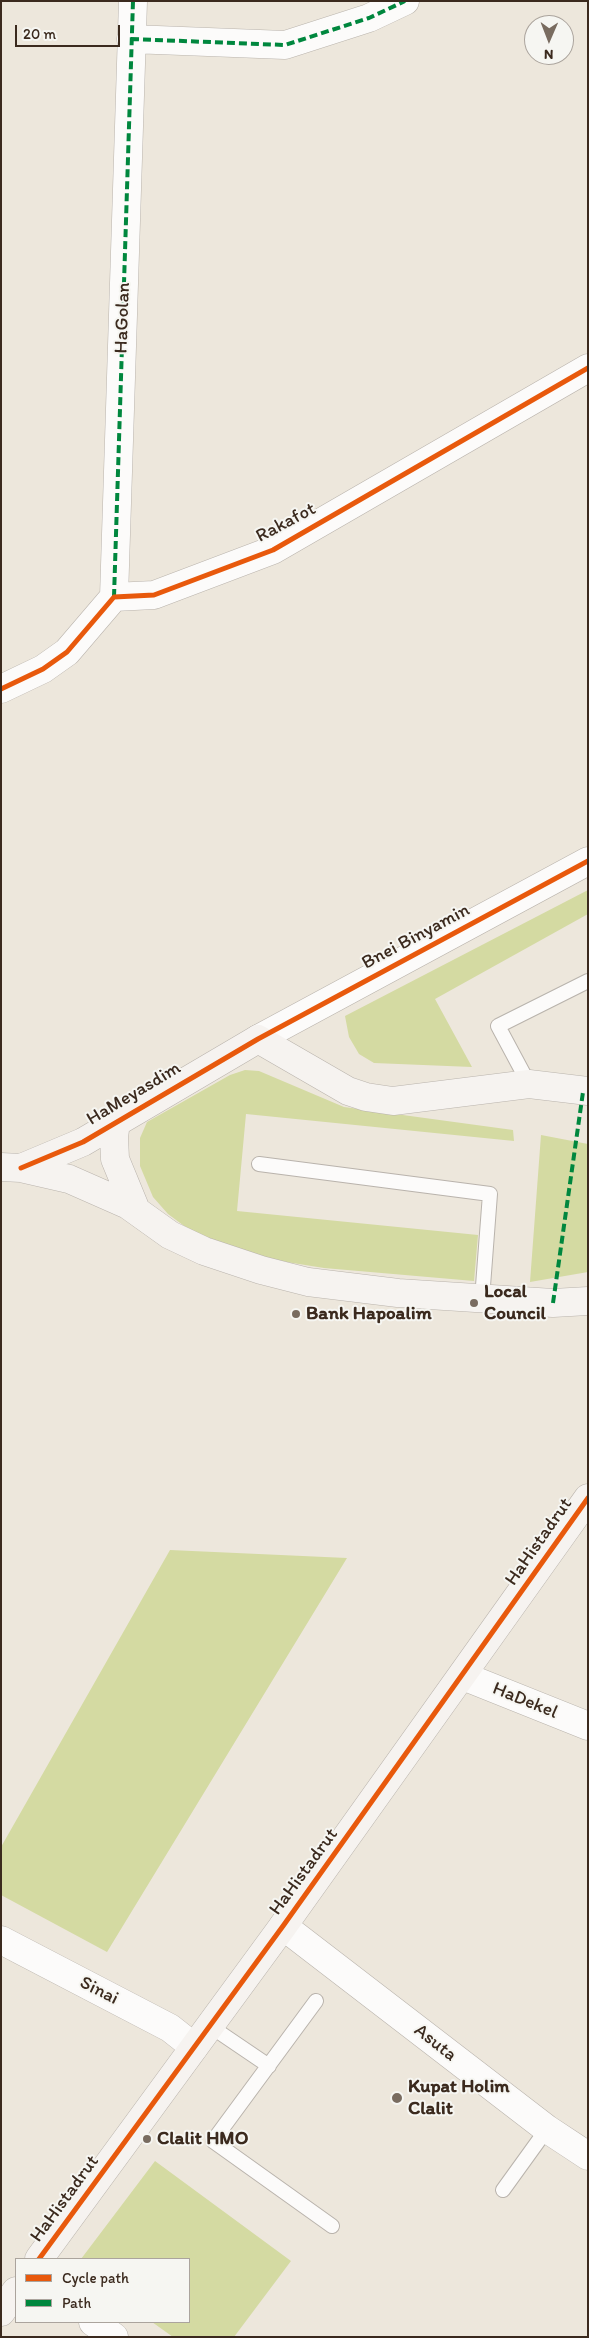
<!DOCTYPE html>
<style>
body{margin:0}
#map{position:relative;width:589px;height:2338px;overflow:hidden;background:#ede7dc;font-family:Itim,sans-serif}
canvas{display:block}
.frame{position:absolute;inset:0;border:2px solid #3b2a1e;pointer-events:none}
.legend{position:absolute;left:15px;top:2258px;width:175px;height:65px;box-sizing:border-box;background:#f6f6f2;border:1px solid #aba49d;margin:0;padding:6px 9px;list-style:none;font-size:15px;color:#3b2a1e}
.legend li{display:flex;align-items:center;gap:10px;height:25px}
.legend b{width:25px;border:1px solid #aba49d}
.north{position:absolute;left:524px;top:15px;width:50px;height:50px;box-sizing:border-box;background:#f6f6f2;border:1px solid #aba49d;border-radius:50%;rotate:181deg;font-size:14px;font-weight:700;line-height:20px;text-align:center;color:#3b2a1e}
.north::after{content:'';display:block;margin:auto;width:18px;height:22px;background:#796c60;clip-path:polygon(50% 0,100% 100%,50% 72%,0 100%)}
.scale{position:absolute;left:15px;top:25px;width:105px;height:22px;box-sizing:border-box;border:2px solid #3b2a1e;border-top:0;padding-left:6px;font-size:15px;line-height:18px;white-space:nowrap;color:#3b2a1e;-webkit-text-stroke:4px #f6f6f2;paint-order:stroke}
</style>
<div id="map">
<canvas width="589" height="2338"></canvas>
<div class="frame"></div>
<ul class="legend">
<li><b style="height:6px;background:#e8590c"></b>Cycle path</li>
<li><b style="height:6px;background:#00873e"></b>Path</li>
</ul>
<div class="north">N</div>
<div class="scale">20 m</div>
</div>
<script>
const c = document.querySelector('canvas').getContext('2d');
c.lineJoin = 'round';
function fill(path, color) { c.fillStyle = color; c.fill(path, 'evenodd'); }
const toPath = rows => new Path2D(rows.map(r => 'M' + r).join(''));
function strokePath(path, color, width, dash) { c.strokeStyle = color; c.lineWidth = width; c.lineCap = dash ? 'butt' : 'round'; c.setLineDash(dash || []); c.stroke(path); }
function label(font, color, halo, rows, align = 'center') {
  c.font = font + ' Itim,sans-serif'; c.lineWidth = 4; c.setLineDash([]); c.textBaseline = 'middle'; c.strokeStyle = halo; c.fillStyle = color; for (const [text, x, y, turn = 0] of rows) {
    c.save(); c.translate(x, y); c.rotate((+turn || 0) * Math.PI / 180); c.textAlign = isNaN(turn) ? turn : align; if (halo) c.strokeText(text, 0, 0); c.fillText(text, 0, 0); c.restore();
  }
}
fill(toPath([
 [588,890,588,914,435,999,472,1067,374,1063,359,1054,349,1037,345,1016],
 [245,1070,259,1071,344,1107,513,1130,514,1141,246,1114,237,1211,478,1235,474,1281,324,1268,274,1260,199,1237,168,1214,153,1197,140,1166,140,1138,147,1122,230,1075],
 [541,1135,588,1144,588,1272,530,1282],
 [170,1550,347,1558,107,1952,1,1895,1,1847],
 [155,2161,291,2261,234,2337,173,2337,152,2322,189,2322,189,2259,81,2259]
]), '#d4daa2');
const lane = toPath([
 [529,1084,498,1026,588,981],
 [259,1164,490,1194,482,1299],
 [316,2001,213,2141,332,2226],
 [210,2026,269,2066],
 [503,2190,547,2129]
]);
const street = toPath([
 [131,39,285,45,369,18,405,1],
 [114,597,133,1],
 [1,689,43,669,67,652,114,597,154,595,273,550,588,368],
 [258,1039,588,861],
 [463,1676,588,1726],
 [283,1926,547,2129,588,2156],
 [1,1940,170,2028,194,2047],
 [93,2322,114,2337]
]);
const secondary = toPath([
 [116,1122,114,1137,115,1159,136,1210],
 [1,1167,21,1168,69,1179,128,1205,170,1235,204,1251,261,1270,308,1282,398,1293,553,1303,588,1301],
 [21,1168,83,1142,258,1039,348,1091,366,1097,393,1101,529,1084,588,1091],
 [39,2259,283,1926,588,1498],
 [1,2312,16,2291]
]);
strokePath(lane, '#b9b3ac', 16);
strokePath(street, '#b9b3ac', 29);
strokePath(secondary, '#b9b3ac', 29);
strokePath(lane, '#fcfbfa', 14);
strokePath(street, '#fcfbfa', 28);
strokePath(secondary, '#f6f3f0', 28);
strokePath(toPath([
 [131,39,285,45,369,18,405,1],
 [114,597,133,1],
 [553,1303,583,1092]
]), '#00873e', 4, [8, 4]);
strokePath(toPath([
 [1,689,43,669,67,652,114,597,154,595,273,550,588,368],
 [21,1168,83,1142,258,1039,588,861],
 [39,2259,283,1926,588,1498]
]), '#e8590c', 5);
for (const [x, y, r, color] of [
 [474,1303,5,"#796c60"],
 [296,1314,5,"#796c60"],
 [397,2098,6,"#796c60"],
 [147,2139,5,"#796c60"]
]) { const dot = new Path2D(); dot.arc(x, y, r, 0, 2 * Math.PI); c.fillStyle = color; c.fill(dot); strokePath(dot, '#f6f6f2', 2); }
label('19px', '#3b2a1e', '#f6f6f2', [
 ["HaGolan",123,318,-88],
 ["Rakafot",286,523,-28],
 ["Bnei Binyamin",416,937,-28],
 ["HaMeyasdim",134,1094,-31],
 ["HaHistadrut",539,1542,-55],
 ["HaDekel",525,1701,22],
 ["HaHistadrut",304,1872,-54],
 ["Sinai",99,1991,27],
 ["Asuta",435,2043,38],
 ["HaHistadrut",65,2199,-54]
]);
label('bold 19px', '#3b2a1e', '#f6f6f2', [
 ["Local",484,1292],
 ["Council",484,1314],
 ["Bank Hapoalim",306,1314],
 ["Kupat Holim",408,2087],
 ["Clalit",408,2109],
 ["Clalit HMO",157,2139]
], 'left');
</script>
